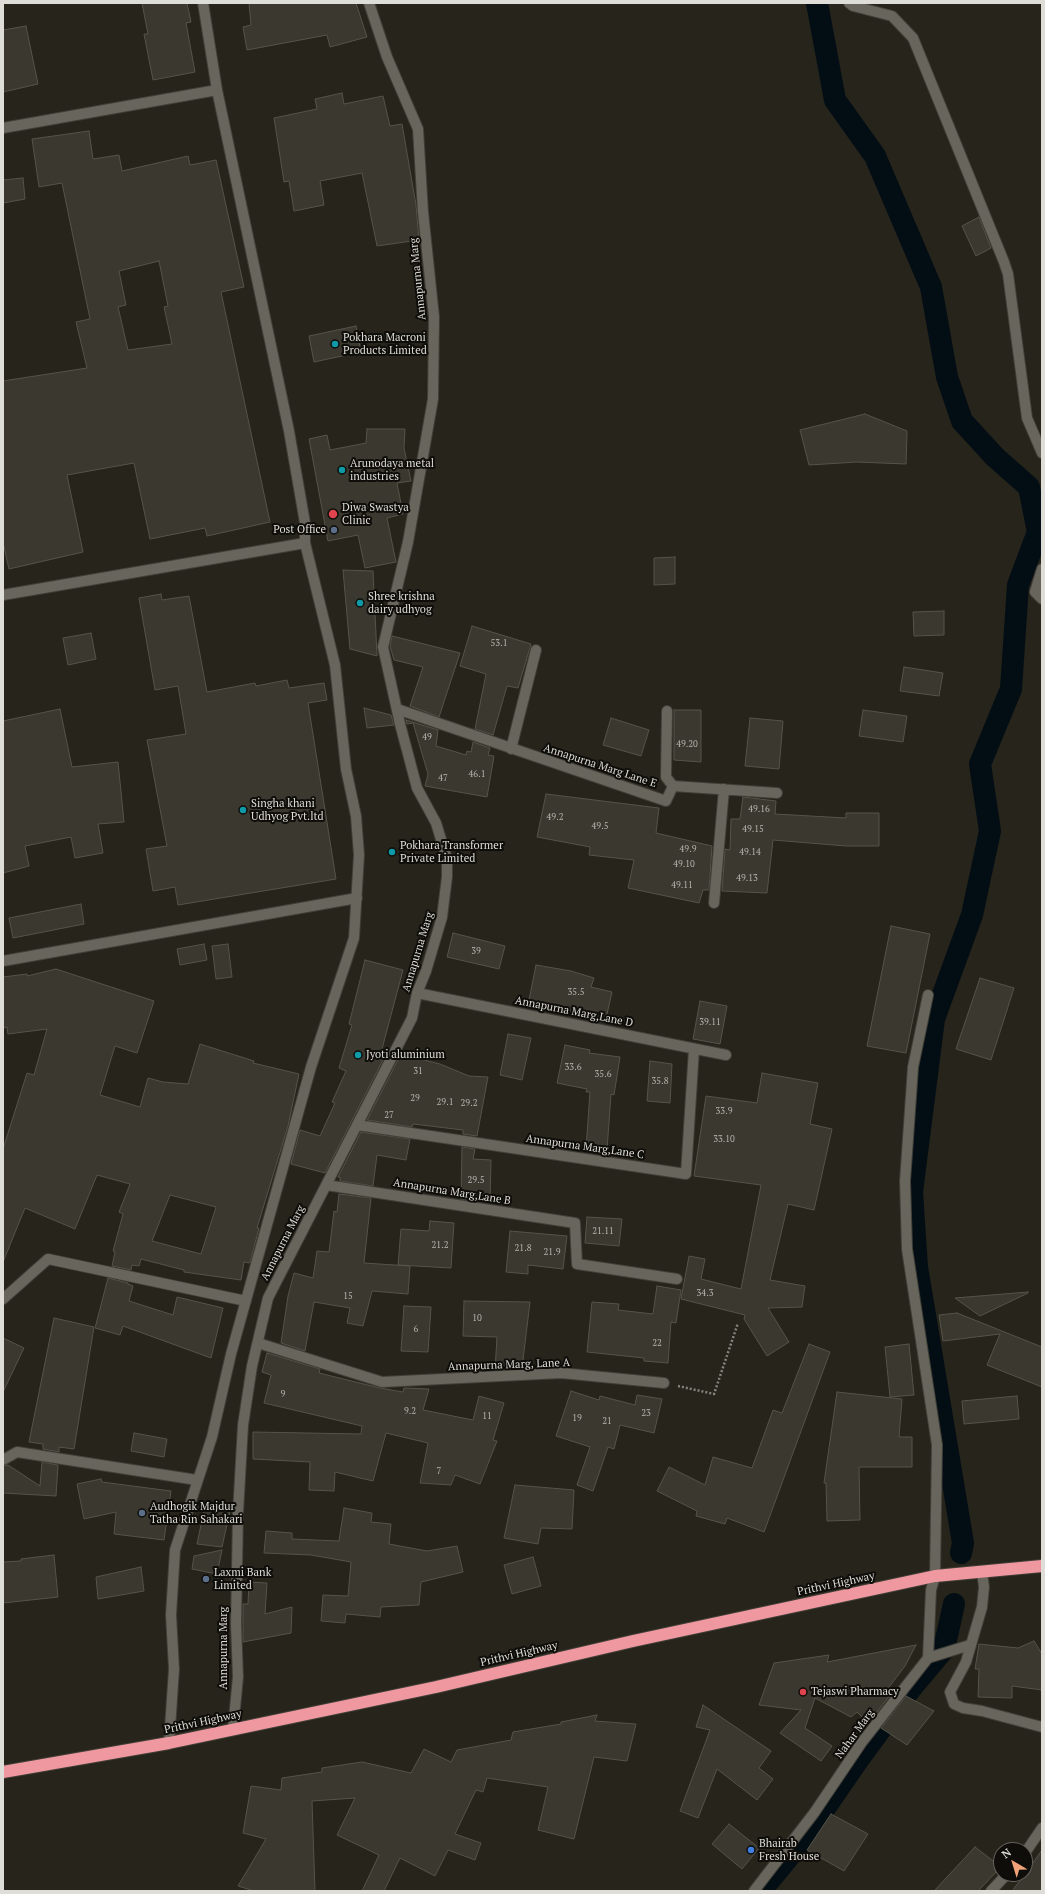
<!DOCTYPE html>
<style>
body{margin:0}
#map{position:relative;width:1045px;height:1894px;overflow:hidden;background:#26241b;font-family:"PT Serif",serif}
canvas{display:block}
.frame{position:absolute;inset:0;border:4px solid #deddd7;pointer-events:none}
.north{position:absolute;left:993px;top:1842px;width:40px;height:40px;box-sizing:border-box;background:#0e0d09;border:1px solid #61605b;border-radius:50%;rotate:322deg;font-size:11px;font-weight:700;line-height:16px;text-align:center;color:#deddd7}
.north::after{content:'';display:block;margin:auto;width:14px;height:18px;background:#f0a278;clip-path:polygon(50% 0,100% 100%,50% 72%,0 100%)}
</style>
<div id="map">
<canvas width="1045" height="1894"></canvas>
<div class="frame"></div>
<div class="north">N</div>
</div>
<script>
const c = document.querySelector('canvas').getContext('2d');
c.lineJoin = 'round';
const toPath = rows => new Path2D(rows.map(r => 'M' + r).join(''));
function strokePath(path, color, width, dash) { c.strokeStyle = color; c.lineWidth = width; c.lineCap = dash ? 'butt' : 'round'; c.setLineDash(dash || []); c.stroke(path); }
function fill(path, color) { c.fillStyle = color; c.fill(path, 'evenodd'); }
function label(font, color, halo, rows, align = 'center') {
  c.font = font + ' "PT Serif",serif'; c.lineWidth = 4; c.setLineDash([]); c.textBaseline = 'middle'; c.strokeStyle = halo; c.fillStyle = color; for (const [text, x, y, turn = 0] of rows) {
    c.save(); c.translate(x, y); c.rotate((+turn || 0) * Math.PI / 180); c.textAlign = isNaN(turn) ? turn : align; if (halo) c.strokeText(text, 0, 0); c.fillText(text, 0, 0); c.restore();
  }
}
strokePath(toPath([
 [817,3,835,100,875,156,931,287,947,377,962,421,995,457,1029,487,1038,532,1018,585,1011,689,980,764,990,831,972,915,934,1019,912,1192,917,1267,963,1543,961,1553],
 [764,1887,805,1837,858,1760,908,1692,944,1649,954,1604]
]), '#030e14', 22);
const building = toPath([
 [142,3,187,3,191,22,186,23,195,72,153,80,144,34,148,34,142,3],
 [249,3,356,3,367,37,330,47,327,35,247,50,243,27,251,25,249,3],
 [26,26,38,84,3,92,3,30,26,26],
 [342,93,344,104,383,96,390,126,402,124,416,205,419,240,377,246,362,173,320,181,324,205,294,211,289,181,284,182,274,118,317,109,315,99,342,93],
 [89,131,93,159,119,155,122,171,188,156,190,165,216,160,244,287,221,292,270,522,207,536,205,528,150,539,134,463,67,475,83,552,9,569,3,542,3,381,87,368,76,322,90,319,62,183,39,187,32,139,89,131],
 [159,261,168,306,164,307,172,344,128,350,118,307,126,305,119,271,159,261],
 [23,178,25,199,3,203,3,180,23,178],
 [979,217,991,248,976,256,962,226,979,217],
 [356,326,361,352,314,362,309,336,356,326],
 [865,414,907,431,906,464,857,462,809,465,800,430,865,414],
 [367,429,405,429,404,448,411,481,397,483,403,514,387,518,396,562,365,568,358,535,328,541,309,439,327,435,330,450,366,443,367,429],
 [675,557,675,584,654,585,654,558,675,557],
 [343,570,373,571,377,656,350,649,343,570],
 [161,594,162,600,189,596,207,692,255,683,256,686,287,680,289,688,324,683,327,700,308,703,336,879,178,905,175,887,153,891,146,849,167,846,147,740,186,734,178,686,155,690,139,598,161,594],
 [944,611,944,635,914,636,913,612,944,611],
 [472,626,531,644,518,688,507,686,493,735,475,729,486,674,460,666,472,626],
 [91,633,96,659,68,665,63,638,91,633],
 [392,636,460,653,439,717,410,706,423,667,394,660,390,646,392,636],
 [904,667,943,673,939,696,900,691,904,667],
 [364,708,391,715,394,725,367,728,364,708],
 [60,709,72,767,118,762,124,822,98,824,103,853,75,858,71,837,25,846,29,866,3,873,3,721,60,709],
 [674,710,701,710,701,762,674,760,674,710],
 [863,710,907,716,903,742,859,736,863,710],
 [611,718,649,730,641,756,603,745,611,718],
 [750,718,783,721,779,769,745,766,750,718],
 [406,720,438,730,436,746,466,755,467,751,471,752,473,742,490,748,488,755,494,756,487,797,425,786,428,774,413,723,407,724,406,720],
 [546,794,659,808,656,833,712,846,709,890,703,890,699,903,628,888,634,860,589,855,590,847,537,837,546,794],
 [743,797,776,801,775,814,846,818,846,813,879,813,879,846,846,846,773,840,767,893,722,891,725,849,730,850,731,819,740,819,743,797],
 [81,904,84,924,13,938,9,918,81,904],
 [891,926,930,934,906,1053,867,1046,891,926],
 [453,933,505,946,499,969,447,957,453,933],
 [204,944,207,960,180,965,177,949,204,944],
 [228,944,232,977,216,979,212,946,228,944],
 [365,960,403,970,382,1049,388,1050,325,1173,291,1164,300,1130,320,1136,335,1103,332,1102,346,1071,339,1068,352,1025,349,1024,365,960],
 [536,965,571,971,594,978,591,987,612,992,605,1023,588,1019,588,1016,554,1006,554,1010,528,1005,536,965],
 [56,969,154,1001,137,1053,115,1046,100,1095,140,1107,148,1078,163,1082,188,1084,200,1044,254,1061,253,1063,299,1074,288,1126,257,1228,259,1228,250,1263,244,1262,241,1280,184,1272,184,1270,141,1259,139,1266,132,1265,131,1270,112,1266,115,1252,113,1251,123,1214,119,1212,130,1184,97,1175,75,1229,25,1208,3,1262,3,1149,27,1073,34,1075,47,1029,8,1034,7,1027,3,1028,3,977,27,974,27,976,56,969],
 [170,1195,216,1207,201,1254,152,1241,170,1195],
 [980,978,1014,988,991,1060,956,1049,980,978],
 [700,1001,727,1006,720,1044,693,1039,700,1001],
 [508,1034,531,1038,522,1080,500,1075,508,1034],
 [565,1045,590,1050,589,1053,620,1057,614,1095,611,1094,607,1150,586,1149,590,1092,586,1092,587,1089,557,1083,565,1045],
 [401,1054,440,1064,469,1076,488,1077,477,1136,463,1134,463,1130,413,1124,412,1127,367,1120,401,1054],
 [650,1061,672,1064,670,1103,647,1101,650,1061],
 [762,1073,818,1083,810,1124,832,1129,814,1210,788,1204,770,1280,805,1286,802,1307,768,1308,789,1342,767,1356,744,1319,745,1315,681,1299,689,1256,705,1259,701,1279,741,1289,761,1185,694,1176,706,1096,757,1103,762,1073],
 [361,1132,410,1139,406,1160,377,1155,373,1186,340,1181,340,1177,338,1177,361,1132],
 [462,1147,475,1149,473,1159,491,1160,490,1201,461,1199,462,1147],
 [339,1194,371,1198,364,1263,410,1266,408,1294,372,1291,363,1326,347,1323,350,1308,314,1302,305,1351,281,1343,288,1296,294,1273,313,1278,317,1251,329,1252,334,1211,337,1212,339,1194],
 [587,1217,622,1219,619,1246,585,1243,587,1217],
 [430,1221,454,1223,451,1268,398,1265,401,1229,429,1231,430,1221],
 [510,1231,567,1236,563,1269,528,1265,528,1274,506,1272,510,1231],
 [108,1278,128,1283,128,1284,133,1286,129,1301,173,1315,177,1297,223,1308,211,1358,123,1326,120,1335,95,1328,108,1278],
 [657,1286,681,1290,676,1323,671,1322,668,1363,644,1361,644,1358,587,1352,592,1302,619,1304,618,1310,653,1314,657,1286],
 [1028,1292,1028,1293,980,1316,955,1298,1028,1292],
 [464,1301,530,1302,522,1368,495,1370,497,1337,463,1336,464,1301],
 [404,1306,431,1307,428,1352,401,1351,404,1306],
 [957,1313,1042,1347,1042,1387,987,1365,1000,1334,943,1341,939,1315,957,1313],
 [54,1318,94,1327,74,1449,59,1447,59,1452,43,1449,43,1444,29,1442,54,1318],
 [3,1338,24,1348,3,1392,3,1338],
 [809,1344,830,1352,764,1532,727,1518,725,1524,696,1516,697,1511,657,1491,669,1467,705,1485,713,1457,752,1468,773,1410,782,1413,809,1344],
 [909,1344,914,1395,890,1397,885,1347,909,1344],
 [267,1353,320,1369,319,1373,380,1388,403,1392,404,1388,429,1389,423,1410,473,1420,479,1396,504,1403,493,1440,497,1441,480,1484,455,1475,451,1485,420,1483,428,1443,386,1433,373,1481,335,1472,334,1491,309,1490,310,1462,253,1459,253,1432,361,1434,362,1426,264,1403,271,1375,262,1372,267,1353],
 [571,1391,599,1400,600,1396,635,1405,637,1395,662,1399,654,1433,620,1425,614,1449,608,1447,593,1491,577,1485,590,1447,556,1436,571,1391],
 [837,1392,902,1399,899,1437,912,1437,912,1467,859,1467,860,1520,827,1521,826,1483,824,1483,837,1392],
 [1017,1396,1019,1419,964,1424,962,1401,1017,1396],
 [134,1433,167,1439,164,1457,131,1451,134,1433],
 [42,1462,58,1465,56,1496,3,1493,3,1466,8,1465,40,1486,42,1462],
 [101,1479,102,1482,171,1491,164,1540,114,1534,116,1512,84,1519,77,1484,101,1479],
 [515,1485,574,1490,572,1529,541,1528,538,1544,504,1538,515,1485],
 [205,1506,230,1511,222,1547,197,1544,205,1506],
 [344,1508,372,1513,371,1522,391,1524,389,1544,427,1551,457,1546,463,1572,421,1582,419,1605,381,1607,380,1617,346,1614,345,1623,321,1621,323,1595,348,1596,351,1562,311,1555,264,1553,266,1531,292,1533,292,1539,339,1541,344,1508],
 [222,1550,217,1574,192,1569,194,1556,222,1550],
 [54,1555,58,1597,3,1603,3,1562,21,1561,21,1559,54,1555],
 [533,1557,541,1586,512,1594,504,1565,533,1557],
 [141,1567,144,1591,98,1599,96,1577,141,1567],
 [249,1582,267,1583,265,1614,292,1607,291,1633,243,1642,243,1604,248,1604,249,1582],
 [1034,1641,1042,1654,1042,1690,1012,1686,1012,1698,978,1697,979,1669,975,1669,979,1644,1018,1648,1034,1641],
 [916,1645,905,1666,889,1687,894,1690,870,1721,866,1718,865,1720,857,1712,851,1717,815,1698,805,1728,832,1746,821,1761,780,1733,801,1710,759,1705,774,1663,829,1655,827,1662,916,1645],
 [906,1696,934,1711,907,1745,881,1728,906,1696],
 [703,1705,771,1751,759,1768,773,1779,757,1800,717,1769,698,1818,680,1811,710,1730,696,1727,703,1705],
 [597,1715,595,1721,636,1724,627,1761,594,1757,574,1839,538,1830,548,1787,487,1778,483,1792,476,1790,455,1834,481,1843,475,1860,448,1850,435,1876,400,1858,384,1891,362,1891,379,1855,337,1835,355,1798,312,1801,315,1891,254,1891,238,1886,266,1839,243,1833,251,1786,281,1790,282,1778,322,1772,322,1768,362,1762,411,1773,424,1749,451,1762,457,1750,511,1740,513,1732,561,1724,561,1722,597,1715],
 [831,1814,868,1834,844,1871,807,1850,831,1814],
 [729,1824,759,1848,742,1869,712,1844,729,1824],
 [975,1847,1001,1867,978,1891,934,1891,975,1847],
 [1042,1850,1042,1891,1012,1891,1025,1874,1042,1850]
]);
fill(building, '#3a382f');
strokePath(building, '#56544a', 1);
const minor = toPath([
 [849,3,853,6,892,16,913,38,1004,262,1008,274,1027,418,1042,453],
 [3,128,217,90],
 [1042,569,1035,592,1042,599],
 [3,595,305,543],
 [397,709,666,801,673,786,777,793],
 [667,711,666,777,673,786],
 [511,749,536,650],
 [714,903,724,789],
 [3,961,357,898],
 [417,993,726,1055],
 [357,1125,686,1174,694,1049],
 [326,1185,575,1223,577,1264,677,1279],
 [3,1299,48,1259,246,1301],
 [258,1343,382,1382,561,1373,664,1383],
 [3,1460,17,1452,197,1480],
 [982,1572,984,1587,982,1607,966,1662,950,1692,954,1704,963,1708,982,1711,1042,1727],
 [928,1658,970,1645],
 [233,1729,238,1677,236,1624,238,1513,243,1425,252,1366,268,1298,412,1018,417,993,426,971,442,917,447,877,447,859,436,823,417,788,400,724,383,647,408,542,433,399,434,317,423,212,418,129,387,57,369,3],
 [169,1743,174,1669,171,1615,175,1550,212,1437,231,1354,311,1067,354,938,359,855,356,816,346,769,335,665,305,543,305,523,289,431,217,90,203,3],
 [1025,1853,1042,1828],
 [754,1891,814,1813,862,1742,928,1658,931,1590,935,1576,937,1445,907,1249,905,1181,913,1067,928,995],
 [991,1891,1007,1874]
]);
const highway = toPath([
 [3,1772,169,1743,436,1687,633,1641,935,1576,1042,1566]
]);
strokePath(minor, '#413f38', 12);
strokePath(highway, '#413f38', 14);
strokePath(toPath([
 [678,1386,714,1394,738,1323]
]), '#86847d', 2.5, [2, 2]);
strokePath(minor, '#68665c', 10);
strokePath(highway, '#f0989f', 12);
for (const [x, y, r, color] of [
 [335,344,4,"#0f9aa8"],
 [342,470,4,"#0f9aa8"],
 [333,514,5,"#e0444e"],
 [334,530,4,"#5c6f8a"],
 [360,603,4,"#0f9aa8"],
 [243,810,4,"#0f9aa8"],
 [392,852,4,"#0f9aa8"],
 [358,1055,4,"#0f9aa8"],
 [142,1513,4,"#5c6f8a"],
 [206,1579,4,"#5c6f8a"],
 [803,1692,4,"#e0444e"],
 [751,1850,4,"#3f7fe0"]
]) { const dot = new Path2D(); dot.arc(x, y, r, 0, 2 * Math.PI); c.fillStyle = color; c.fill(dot); strokePath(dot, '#0e0d09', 1.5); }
label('9px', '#b5b4ad', null, [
 ["53.1",499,643],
 ["49",427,737],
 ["49.20",687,744],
 ["46.1",477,774],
 ["47",443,778],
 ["49.16",759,809],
 ["49.2",555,817],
 ["49.5",600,826],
 ["49.15",753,829],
 ["49.9",688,849],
 ["49.14",750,852],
 ["49.10",684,864],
 ["49.13",747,878],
 ["49.11",682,885],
 ["39",476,951],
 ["35.5",576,992],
 ["39.11",710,1022],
 ["33.6",573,1067],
 ["31",418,1071],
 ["35.6",603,1074],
 ["35.8",660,1081],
 ["29",415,1098],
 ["29.1",445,1102],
 ["29.2",469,1103],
 ["33.9",724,1111],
 ["27",389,1115],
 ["33.10",724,1139],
 ["29.5",476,1180],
 ["21.11",603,1231],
 ["21.2",440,1245],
 ["21.8",523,1248],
 ["21.9",552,1252],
 ["34.3",705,1293],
 ["15",348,1296],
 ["10",477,1318],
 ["6",416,1329],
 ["22",657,1343],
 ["9",283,1394],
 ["9.2",410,1411],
 ["23",646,1413],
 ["11",487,1416],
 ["19",577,1418],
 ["21",607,1421],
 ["7",439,1471]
]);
label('11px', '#deddd7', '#0e0d09', [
 ["Annapurna Marg",418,279,-96],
 ["Annapurna Marg Lane E",600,766,18],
 ["Annapurna Marg",418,952,-73],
 ["Annapurna Marg,Lane D",574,1012,11],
 ["Annapurna Marg,Lane C",585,1147,8],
 ["Annapurna Marg,Lane B",452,1192,9],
 ["Annapurna Marg",283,1243,-63],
 ["Annapurna Marg, Lane A",509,1365,-2],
 ["Prithvi Highway",836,1584,-12],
 ["Annapurna Marg",224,1648,-90],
 ["Prithvi Highway",519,1654,-13],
 ["Prithvi Highway",203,1722,-12],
 ["Nahar Marg",855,1734,-54]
]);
label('11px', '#deddd7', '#0e0d09', [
 ["Pokhara Macroni",343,338],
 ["Products Limited",343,351],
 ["Arunodaya metal",350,464],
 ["industries",350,477],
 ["Diwa Swastya",342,508],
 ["Clinic",342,521],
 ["Post Office",326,530,"right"],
 ["Shree krishna",368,597],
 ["dairy udhyog",368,610],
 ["Singha khani",251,804],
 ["Udhyog Pvt.ltd",251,817],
 ["Pokhara Transformer",400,846],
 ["Private Limited",400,859],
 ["Jyoti aluminium",366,1055],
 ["Audhogik Majdur",150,1507],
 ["Tatha Rin Sahakari",150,1520],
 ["Laxmi Bank",214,1573],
 ["Limited",214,1586],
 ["Tejaswi Pharmacy",811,1692],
 ["Bhairab",759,1844],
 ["Fresh House",759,1857]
], 'left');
</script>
